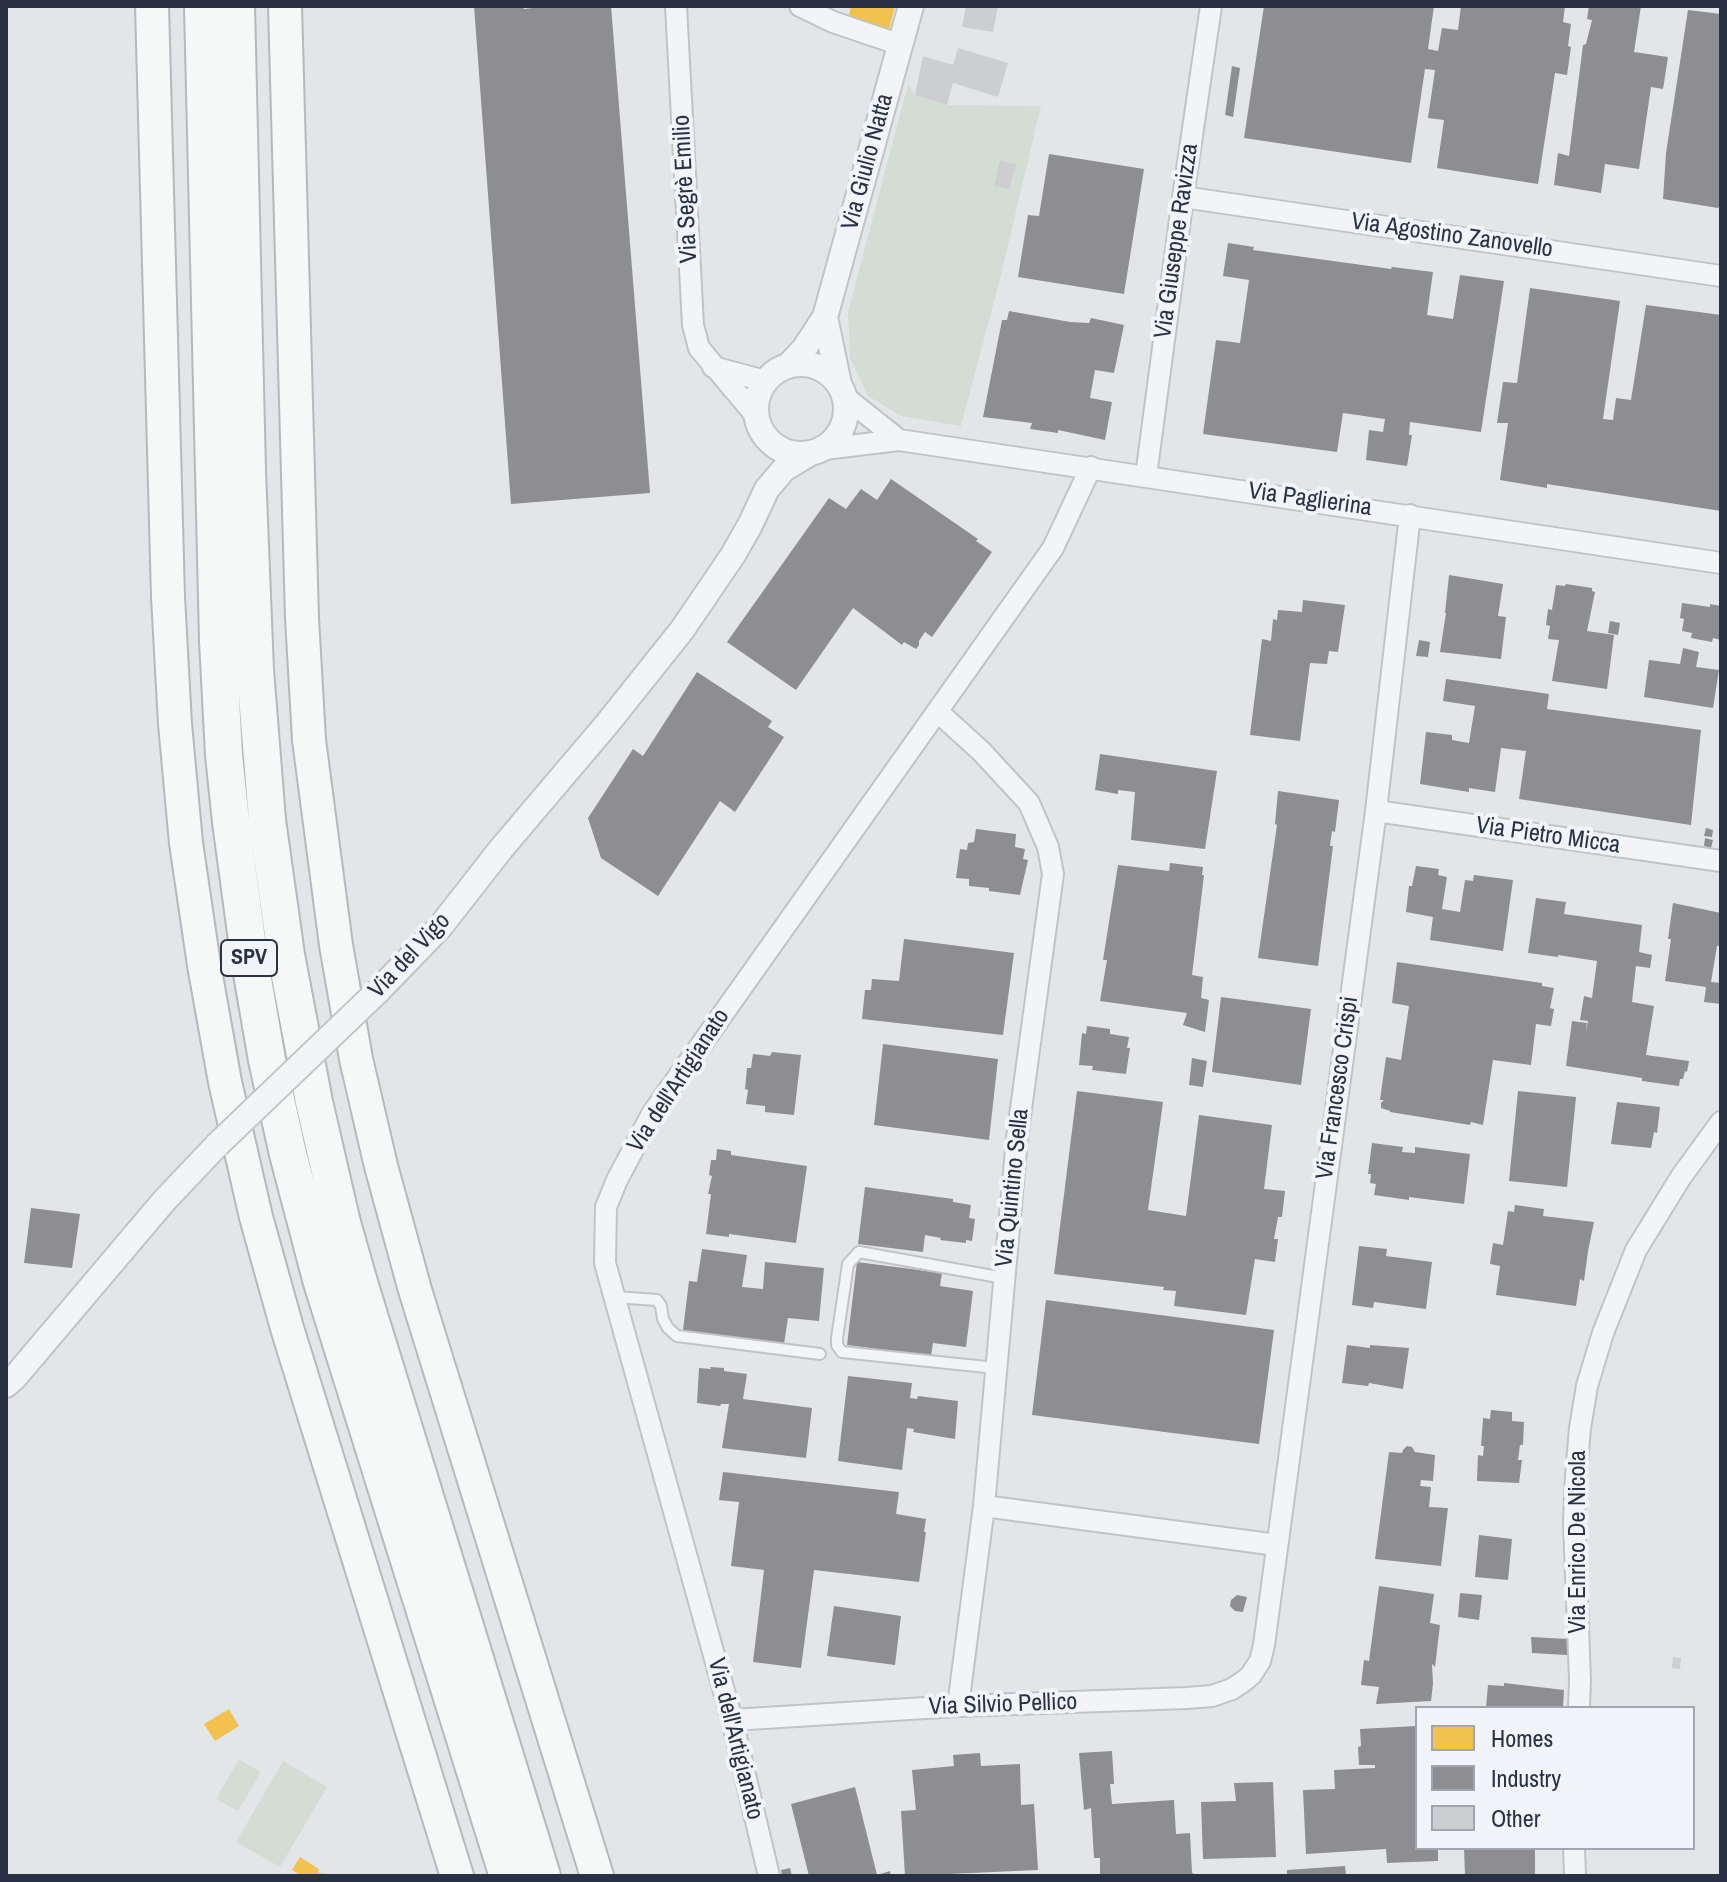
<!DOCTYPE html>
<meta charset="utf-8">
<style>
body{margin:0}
#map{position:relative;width:1727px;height:1882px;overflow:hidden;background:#e3e6e9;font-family:"Archivo Narrow",sans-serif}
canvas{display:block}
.frame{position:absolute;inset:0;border:8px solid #283244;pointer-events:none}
.legend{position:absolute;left:1415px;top:1706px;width:280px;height:144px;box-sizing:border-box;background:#f1f4f8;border:2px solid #a1a6b0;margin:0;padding:10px 14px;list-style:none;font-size:24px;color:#283244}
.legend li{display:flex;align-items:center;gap:16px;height:40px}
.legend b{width:40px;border:2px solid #a1a6b0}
</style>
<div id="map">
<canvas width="1727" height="1882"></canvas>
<div class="frame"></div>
<ul class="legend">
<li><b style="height:22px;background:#f2c14e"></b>Homes</li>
<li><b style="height:22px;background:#8d8d92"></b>Industry</li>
<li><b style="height:22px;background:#ccced1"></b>Other</li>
</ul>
</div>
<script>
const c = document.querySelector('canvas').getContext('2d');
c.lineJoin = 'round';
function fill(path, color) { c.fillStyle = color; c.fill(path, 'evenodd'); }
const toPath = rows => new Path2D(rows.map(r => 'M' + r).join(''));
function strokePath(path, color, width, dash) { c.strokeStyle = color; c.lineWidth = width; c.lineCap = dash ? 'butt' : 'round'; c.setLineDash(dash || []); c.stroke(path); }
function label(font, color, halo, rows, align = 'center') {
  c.font = font + ' "Archivo Narrow",sans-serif'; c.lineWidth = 8; c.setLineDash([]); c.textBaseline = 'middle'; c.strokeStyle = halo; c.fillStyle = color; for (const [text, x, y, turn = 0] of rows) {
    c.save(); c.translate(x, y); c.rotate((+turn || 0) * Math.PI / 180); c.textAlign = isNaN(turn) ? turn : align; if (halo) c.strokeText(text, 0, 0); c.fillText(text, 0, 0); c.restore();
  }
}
fill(toPath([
 [908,84,915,95,947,105,1041,106,1000,279,961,426,901,416,868,396,850,358,848,312],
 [239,1759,261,1772,238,1811,216,1799],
 [283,1761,327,1787,280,1867,236,1842]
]), '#d3ddd3');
fill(toPath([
 [851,6,895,6,889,30,848,18],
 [229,1709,239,1726,215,1741,204,1724],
 [300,1857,319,1869,318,1873,325,1874,325,1876,302,1876,292,1870]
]), '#f2c14e');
fill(toPath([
 [474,6,522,6,524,9,551,6,611,6,650,493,511,504],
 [1264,6,1434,6,1428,49,1438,51,1442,28,1458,30,1461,6,1565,6,1563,22,1571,24,1568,46,1571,47,1567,75,1555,73,1538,184,1437,168,1444,120,1428,118,1435,70,1425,69,1411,163,1244,138],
 [1589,6,1641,6,1634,52,1668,57,1663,89,1651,87,1639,169,1605,164,1601,193,1554,185,1558,153,1569,156,1583,45,1586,44,1592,20,1587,19],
 [1688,10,1721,14,1721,204,1718,208,1663,199,1666,153],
 [1232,66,1240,68,1233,117,1225,115],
 [1049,154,1144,169,1124,294,1018,277,1028,215,1039,216],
 [1228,243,1254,247,1253,250,1391,269,1392,267,1433,272,1427,315,1453,319,1460,275,1504,281,1481,432,1410,422,1409,435,1412,435,1407,466,1366,460,1369,430,1383,432,1385,419,1343,413,1337,452,1203,434,1216,340,1240,343,1249,280,1223,276],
 [1530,288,1620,301,1603,419,1613,420,1616,398,1631,400,1646,305,1721,315,1721,511,1547,484,1547,488,1500,480,1508,423,1497,423,1503,382,1517,383],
 [1009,311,1070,322,1089,323,1091,318,1124,325,1114,373,1095,370,1090,398,1112,402,1105,440,1058,430,1058,433,1030,429,1032,423,983,417,1002,320,1007,320],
 [891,479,978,539,976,541,992,552,932,637,925,632,919,641,919,645,916,649,904,642,902,645,853,608,796,690,727,642,829,498,846,509,861,489,877,500],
 [1449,575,1503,584,1498,616,1506,617,1501,659,1440,652,1446,613,1445,613],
 [1566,584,1592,588,1592,591,1595,592,1587,631,1614,635,1607,689,1552,681,1559,640,1548,639,1550,626,1546,625,1548,609,1552,610,1556,585,1565,586],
 [1303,600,1345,605,1338,652,1329,651,1327,664,1310,663,1300,741,1250,735,1262,639,1271,641,1273,619,1277,620,1278,610,1302,612],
 [1682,603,1710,607,1710,604,1721,606,1721,640,1713,638,1712,642,1691,638,1692,633,1682,631,1684,619,1680,618],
 [1610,621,1620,623,1618,635,1608,633],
 [1419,640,1430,642,1428,657,1416,656],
 [1683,648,1699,652,1696,667,1719,670,1713,708,1644,697,1649,660,1680,664],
 [697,672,772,721,768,727,784,737,735,812,720,801,658,896,601,858,588,818,633,749,643,756],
 [1446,679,1549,694,1547,709,1701,730,1691,825,1519,799,1526,751,1501,748,1495,792,1469,788,1469,792,1420,784,1426,732,1452,735,1452,740,1469,743,1475,706,1443,701],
 [1100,754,1217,771,1205,849,1131,840,1135,792,1118,790,1118,794,1095,790],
 [1278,791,1339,800,1335,832,1332,831,1330,846,1333,846,1318,966,1258,958,1277,825,1275,824],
 [1706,828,1713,830,1712,837,1704,836],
 [976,829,1016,834,1015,847,1025,849,1023,859,1028,860,1020,895,989,891,989,888,969,886,969,879,956,878,960,849,967,850,968,843,974,842],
 [1705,838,1713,840,1711,848,1704,846],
 [1170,863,1203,867,1202,875,1204,875,1192,975,1203,977,1201,998,1209,1000,1205,1032,1183,1025,1187,1013,1100,1001,1107,960,1103,960,1118,865,1169,871],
 [1416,866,1439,869,1438,875,1447,877,1442,909,1460,912,1465,880,1473,881,1474,875,1513,880,1503,951,1430,940,1433,917,1406,912,1409,886,1412,886],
 [1536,898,1566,902,1564,914,1642,925,1639,952,1652,955,1650,968,1636,966,1632,1002,1654,1006,1646,1055,1689,1061,1687,1072,1685,1071,1683,1079,1680,1079,1679,1086,1642,1081,1642,1078,1566,1066,1572,1021,1587,1023,1586,1033,1588,1021,1580,1020,1584,996,1592,998,1597,961,1558,955,1558,957,1528,953],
 [1673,903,1721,913,1721,937,1720,946,1717,946,1711,982,1721,983,1721,1004,1704,1002,1706,987,1665,981,1671,939,1668,939],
 [904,939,1014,953,1003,1035,862,1019,865,990,871,990,872,979,899,981],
 [1397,962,1542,983,1542,986,1554,988,1550,1008,1554,1009,1551,1026,1536,1024,1531,1065,1493,1060,1483,1125,1471,1122,1470,1125,1390,1112,1390,1111,1381,1108,1381,1103,1384,1100,1380,1100,1386,1057,1401,1060,1409,1006,1392,1003],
 [1221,997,1311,1009,1301,1085,1212,1072],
 [1087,1026,1110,1029,1110,1034,1129,1037,1127,1048,1130,1048,1126,1074,1092,1070,1093,1066,1079,1065,1082,1033,1086,1034],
 [883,1044,998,1059,989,1140,874,1125],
 [772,1052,801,1055,794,1115,765,1112,765,1106,746,1104,748,1090,745,1089,747,1068,751,1068,753,1054,770,1056],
 [1192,1058,1207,1061,1203,1087,1189,1085],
 [1077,1091,1163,1102,1148,1210,1186,1216,1199,1115,1272,1125,1264,1189,1285,1191,1282,1217,1278,1217,1274,1239,1278,1239,1275,1262,1255,1259,1246,1315,1174,1306,1176,1291,1163,1290,1164,1287,1054,1274],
 [1518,1091,1576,1097,1567,1187,1509,1181],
 [1617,1102,1660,1107,1657,1133,1654,1132,1651,1148,1611,1144],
 [1372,1143,1403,1147,1402,1152,1415,1153,1415,1147,1470,1154,1464,1204,1409,1197,1409,1200,1374,1195,1376,1184,1370,1183,1371,1174,1368,1174],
 [717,1149,731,1151,731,1155,807,1166,796,1243,729,1234,729,1237,706,1234,711,1194,708,1194,712,1176,709,1175,711,1160,716,1160],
 [865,1187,953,1199,953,1202,971,1205,969,1218,975,1219,972,1241,966,1240,966,1243,940,1240,941,1238,925,1235,923,1252,858,1244],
 [1515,1205,1544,1209,1543,1216,1594,1222,1588,1251,1584,1281,1580,1279,1576,1306,1496,1295,1500,1266,1490,1264,1493,1243,1503,1245,1508,1211,1514,1212],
 [31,1208,80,1214,72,1268,24,1263],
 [1359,1246,1387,1249,1386,1256,1432,1262,1426,1309,1374,1302,1373,1308,1352,1305],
 [702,1249,747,1255,742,1287,763,1289,765,1262,824,1268,819,1321,788,1318,784,1344,683,1330,689,1281,697,1282],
 [857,1262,942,1273,940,1286,973,1291,966,1347,933,1343,931,1356,847,1345],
 [1046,1300,1274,1330,1259,1444,1032,1415],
 [1347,1345,1370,1348,1370,1345,1409,1348,1403,1389,1369,1383,1368,1386,1342,1383],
 [710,1367,724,1368,724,1371,747,1374,743,1399,812,1408,806,1458,722,1448,729,1404,721,1404,720,1406,697,1403,699,1368,711,1369],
 [848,1376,912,1383,910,1398,917,1399,918,1396,958,1401,955,1439,913,1432,914,1429,907,1428,902,1470,838,1461],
 [1491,1410,1512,1412,1512,1421,1524,1422,1523,1445,1520,1445,1518,1460,1522,1460,1519,1483,1477,1481,1478,1455,1483,1456,1484,1446,1481,1446,1483,1418,1490,1419],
 [1407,1446,1412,1447,1415,1452,1435,1455,1433,1481,1421,1480,1420,1486,1431,1487,1429,1507,1448,1508,1441,1566,1375,1559,1389,1452,1402,1453,1403,1450],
 [723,1472,899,1492,896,1514,926,1519,924,1532,926,1532,919,1582,814,1570,801,1668,753,1662,764,1570,731,1566,739,1502,719,1500],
 [1479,1535,1512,1539,1508,1580,1475,1577],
 [1379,1586,1434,1594,1430,1623,1440,1625,1435,1667,1432,1664,1433,1684,1431,1701,1376,1704,1379,1687,1361,1685,1364,1660,1369,1661],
 [1460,1593,1482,1595,1479,1620,1458,1617],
 [1237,1595,1247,1597,1243,1612,1235,1611,1230,1606,1231,1600],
 [834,1606,901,1616,895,1665,827,1656],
 [1531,1637,1567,1639,1567,1655,1532,1653],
 [1504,1683,1564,1690,1563,1708,1486,1708,1488,1685,1504,1686],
 [1417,1726,1417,1848,1438,1848,1438,1861,1387,1863,1386,1849,1306,1854,1303,1790,1335,1789,1334,1770,1375,1768,1375,1765,1359,1765,1358,1747,1361,1746,1360,1729],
 [1112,1751,1114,1784,1110,1784,1112,1804,1174,1800,1176,1834,1190,1833,1192,1873,1199,1876,1100,1876,1100,1858,1094,1858,1091,1808,1084,1810,1079,1753],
 [980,1753,981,1766,1020,1764,1021,1805,1034,1804,1038,1870,905,1876,901,1811,916,1810,912,1770,954,1766,953,1755],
 [1273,1782,1276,1857,1203,1859,1201,1802,1236,1801,1234,1783],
 [855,1787,877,1875,890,1871,891,1876,809,1876,791,1804],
 [1464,1848,1535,1848,1535,1876,1465,1876],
 [1345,1866,1346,1875,1287,1876,1287,1870],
 [790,1868,792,1876,782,1876,781,1870]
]), '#8d8d92');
fill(toPath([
 [966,6,998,6,993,32,962,27],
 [958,48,1008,63,998,97,953,83,947,105,915,95,923,56,953,65],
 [1000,161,1016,164,1009,189,994,186],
 [1673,1657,1681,1658,1680,1669,1672,1668]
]), '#ccced1');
const service = toPath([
 [615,1297,657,1300,661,1306,663,1319,668,1328,677,1336,820,1354],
 [996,1368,842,1352,837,1345,837,1338,848,1264,859,1252,1004,1278]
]);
const minor = toPath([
 [676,6,693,325,699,348,757,417],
 [800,6,833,22,901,45],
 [1183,197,1721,276],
 [713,367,765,381],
 [845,397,899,440],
 [824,449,899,440,1721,563],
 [1146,476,1183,197,1211,6],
 [938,712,981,751,1029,803,1048,847,1053,874,1017,1138,984,1506,958,1706],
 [1376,811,1721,861],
 [984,1506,1277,1545],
 [1579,1708,1580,1680,1574,1522,1576,1475,1580,1428,1587,1386,1603,1333,1636,1250,1681,1177,1721,1122],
 [732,1720,958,1706,1187,1698,1212,1696,1232,1689,1244,1681,1251,1675,1260,1661,1264,1645,1376,811,1410,515],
 [1574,1848,1575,1876],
 [769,1876,732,1720,605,1263,606,1207,617,1180,652,1114,1053,548,1091,467]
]);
const tertiary = toPath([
 [825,317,839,384],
 '756 409a45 45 0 1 1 90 0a45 45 0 1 1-90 0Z',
 [789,365,804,349,825,317,911,6],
 [378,991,440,927,501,849,607,724,682,630,733,555,750,525,767,489,784,469,809,454],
 [6,1385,15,1377,164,1201,217,1145]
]);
const trunk = toPath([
 [152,6,168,597,175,724,186,843,204,965,225,1082,256,1217,287,1328,457,1876],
 [285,6,302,618,309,740,336,945,356,1059,381,1166,415,1290,597,1876]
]);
const motorway = toPath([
 [203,6,218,641,224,755,231,822,250,962,267,1060,288,1154,321,1279,508,1876],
 [236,6,247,471,255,670,267,820,286,955,314,1102,342,1223,360,1286,542,1876]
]);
strokePath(service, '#c1c4c7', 14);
strokePath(minor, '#c1c4c7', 24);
strokePath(tertiary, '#c1c4c7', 28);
strokePath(trunk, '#b5b9bd', 36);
strokePath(motorway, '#b5b9bd', 40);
strokePath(service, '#f3f4f5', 10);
strokePath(minor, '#f3f4f5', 20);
strokePath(tertiary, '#f3f4f5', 24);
strokePath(trunk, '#f6f7f7', 32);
strokePath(motorway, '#f6f7f7', 36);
const tertiaryBridge = toPath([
 [217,1145,378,991]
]);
strokePath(tertiaryBridge, '#c1c4c7', 28, []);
strokePath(tertiaryBridge, '#f3f4f5', 24);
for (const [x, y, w] of [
 [249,958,56]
]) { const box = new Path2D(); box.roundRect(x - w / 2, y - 18, w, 36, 6); c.fillStyle = '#f1f4f8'; c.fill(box); strokePath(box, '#283244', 2); }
label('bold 22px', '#283244', null, [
 ["SPV",249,958]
]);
label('24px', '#283244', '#f1f4f8', [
 ["Via Giulio Natta",868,162,-75],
 ["Via Segrè Emilio",686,189,-93],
 ["Via Agostino Zanovello",1452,236,8],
 ["Via Giuseppe Ravizza",1177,241,-82],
 ["Via Paglierina",1310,500,8],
 ["Via Pietro Micca",1548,836,8],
 ["Via del Vigo",410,956,-47],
 ["Via dell'Artigianato",679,1081,-57],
 ["Via Francesco Crispi",1338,1088,-82],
 ["Via Quintino Sella",1013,1188,-84],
 ["Via Enrico De Nicola",1579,1542,-90],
 ["Via Silvio Pellico",1003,1705,-2],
 ["Via dell'Artigianato",735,1739,76]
]);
</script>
